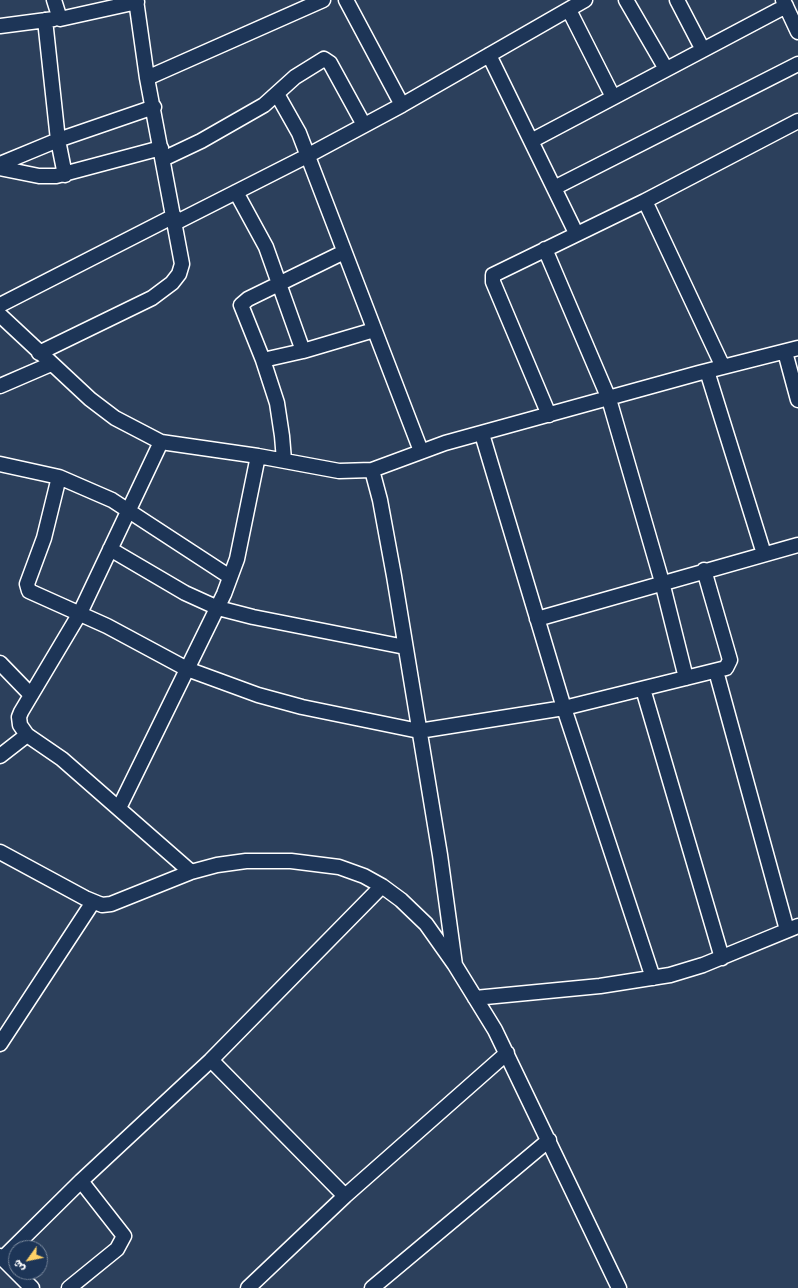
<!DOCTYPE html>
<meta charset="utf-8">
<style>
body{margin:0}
#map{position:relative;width:798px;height:1288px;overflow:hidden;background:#2c405c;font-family:Mali,"Playpen Sans Arabic",sans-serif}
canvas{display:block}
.north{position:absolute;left:8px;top:1240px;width:40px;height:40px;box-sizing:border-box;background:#1d3557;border:1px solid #77869a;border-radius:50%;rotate:237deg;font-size:11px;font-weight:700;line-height:16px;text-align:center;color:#fff}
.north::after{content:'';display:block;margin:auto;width:14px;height:18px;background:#ffd166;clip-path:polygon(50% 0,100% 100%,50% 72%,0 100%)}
</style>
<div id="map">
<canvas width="798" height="1288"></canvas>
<div class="north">ش</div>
</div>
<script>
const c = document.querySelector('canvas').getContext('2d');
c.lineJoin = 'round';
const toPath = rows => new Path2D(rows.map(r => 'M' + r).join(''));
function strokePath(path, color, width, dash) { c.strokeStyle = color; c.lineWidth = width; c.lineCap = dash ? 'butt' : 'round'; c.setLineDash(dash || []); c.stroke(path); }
const minor = toPath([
 [54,0,60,19,137,2],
 [346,0,402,105],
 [626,0,666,69],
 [677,0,703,50],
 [783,0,798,32],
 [569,10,613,97],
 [45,20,58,140,65,175],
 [0,26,54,19],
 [489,55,576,233],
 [147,78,323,0],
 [277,94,299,133,421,451],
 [531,141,786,6],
 [163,159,201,141,264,105,295,77,324,59,330,63,364,125],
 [0,164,58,140,154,107],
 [0,168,39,176,56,176,161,148],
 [554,188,798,64],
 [236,192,266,247,303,351,263,360],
 [175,223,307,156,402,105,585,0],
 [545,249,609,399,662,582,686,678],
 [0,305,174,216],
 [0,315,90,399,115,418,161,442,258,456,339,471,372,470,380,500,394,576,440,855,455,965],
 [303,351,374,330],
 [785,352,798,400],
 [39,353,152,298,172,283,179,274,182,264,147,78,136,0],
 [723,367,645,201,798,121],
 [707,371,764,554],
 [0,386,51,364],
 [549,415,493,282,493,275,645,201],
 [482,434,564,708,653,978],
 [284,460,282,436,277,403,263,360,241,305,248,299,344,252],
 [0,464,59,477,112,500,230,577],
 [372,470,445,443,699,373,798,348],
 [59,477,44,538,27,584,29,591,107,626,187,669,258,695,302,707,419,731,564,708,726,668,730,660,704,570],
 [110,549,185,593,218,608,253,617,405,647],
 [537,619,798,545],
 [0,663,31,695],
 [716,671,787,930],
 [643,689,722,958],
 [27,735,20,725,19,717,21,712,80,613,161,442],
 [0,756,27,735,62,759,191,872],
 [119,808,224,594,237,559,258,456],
 [0,852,85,898,102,905,111,904,191,872,217,865,246,861,291,861,339,867,364,876,382,886,401,900,426,924,455,965,495,1030,619,1288],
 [475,998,600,986,670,975,703,965,798,926],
 [0,1044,93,902],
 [345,1196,211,1060,382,886],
 [0,1256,32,1288],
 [3,1258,81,1181],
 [69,1288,117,1249,124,1236,81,1181,211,1060],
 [248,1288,345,1196,507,1053],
 [372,1288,549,1140]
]);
strokePath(minor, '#fff', 17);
strokePath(minor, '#1d3557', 14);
</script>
